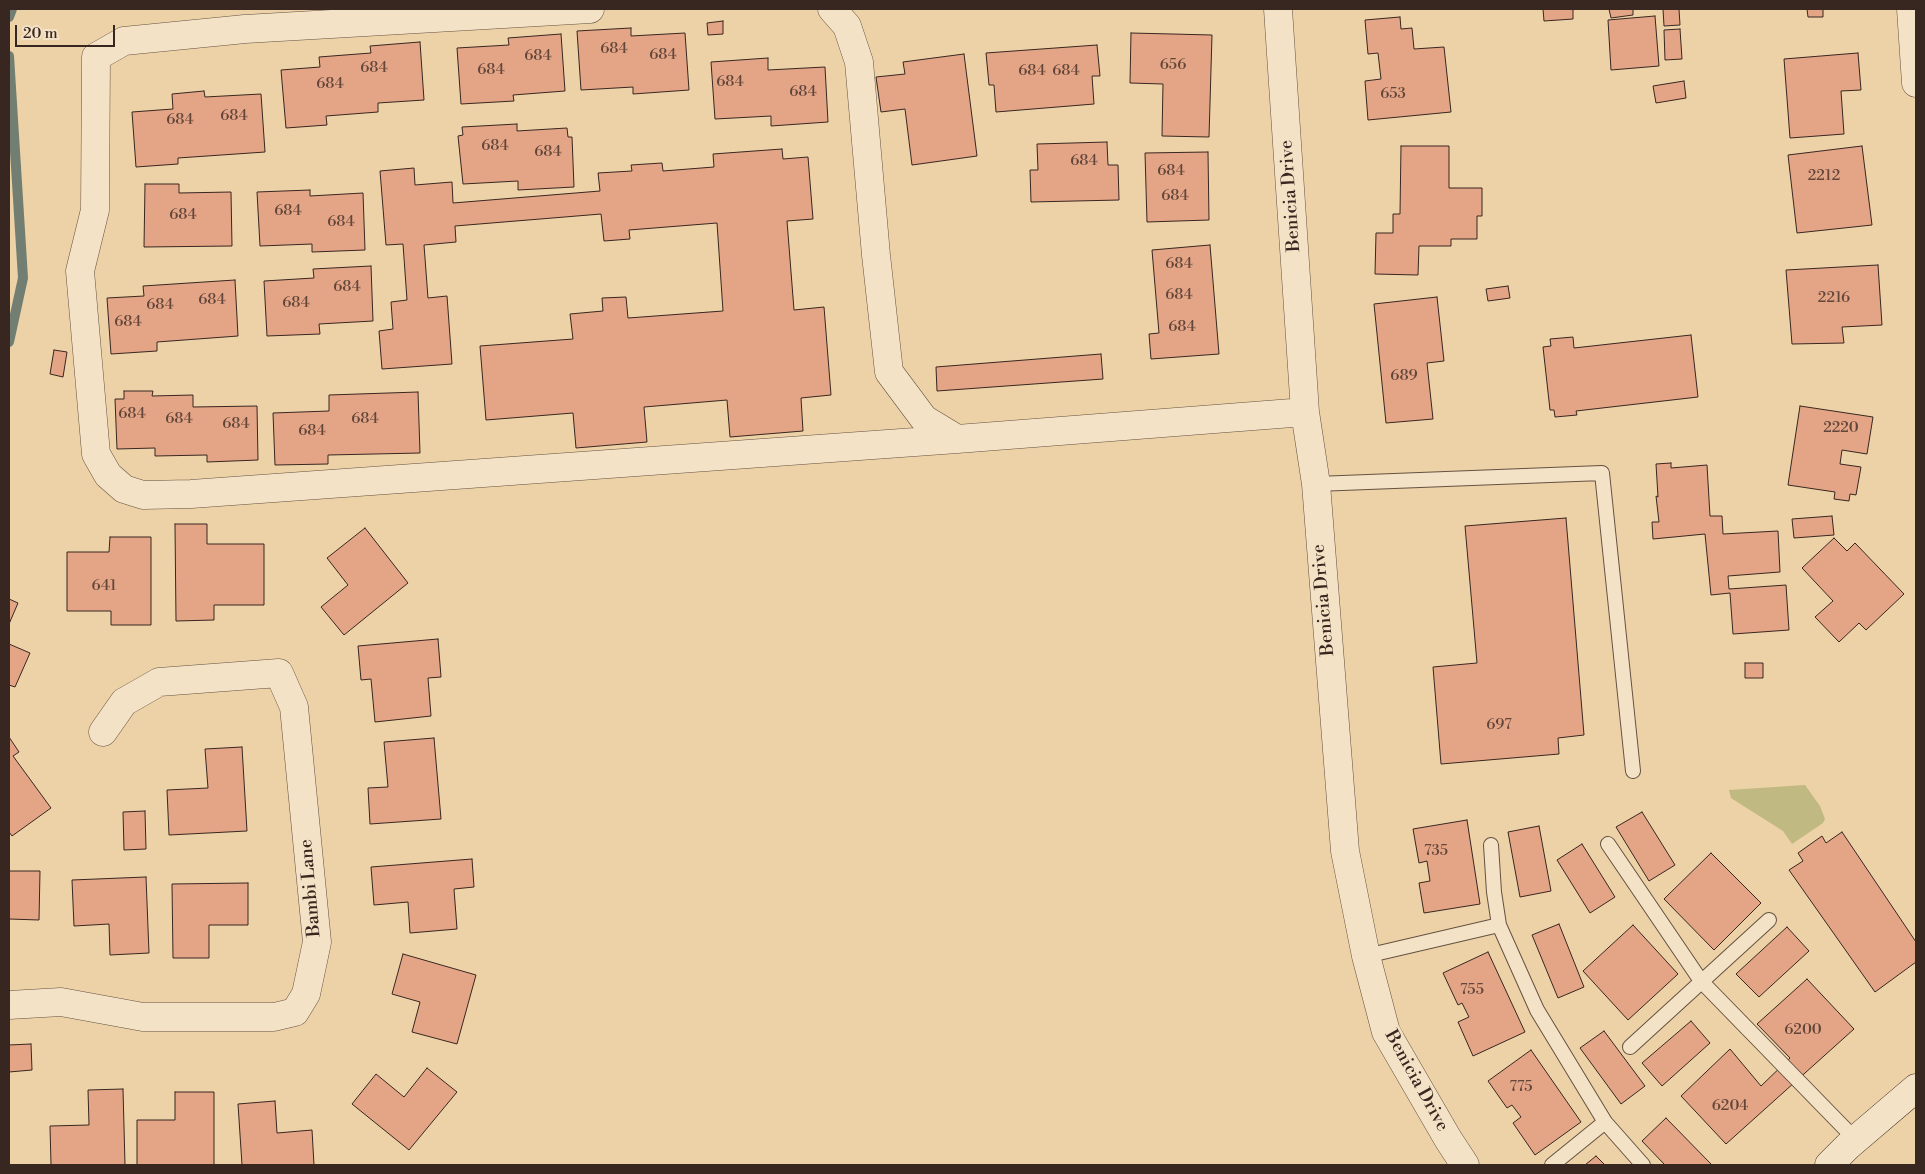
<!DOCTYPE html>
<style>
body{margin:0}
#map{position:relative;width:1925px;height:1174px;overflow:hidden;background:#ecd2a6;font-family:"Libre Bodoni",serif}
canvas{display:block}
.frame{position:absolute;inset:0;border:10px solid #382620;pointer-events:none}
.scale{position:absolute;left:15px;top:25px;width:100px;height:22px;box-sizing:border-box;border:2px solid #382620;border-top:0;padding-left:6px;font-size:15px;line-height:18px;white-space:nowrap;color:#382620;-webkit-text-stroke:4px #f3e2c5;paint-order:stroke}
</style>
<div id="map">
<canvas width="1925" height="1174"></canvas>
<div class="frame"></div>
<div class="scale">20 m</div>
</div>
<script>
const c = document.querySelector('canvas').getContext('2d');
c.lineJoin = 'round';
function fill(path, color) { c.fillStyle = color; c.fill(path, 'evenodd'); }
const toPath = rows => new Path2D(rows.map(r => 'M' + r).join(''));
function strokePath(path, color, width, dash) { c.strokeStyle = color; c.lineWidth = width; c.lineCap = dash ? 'butt' : 'round'; c.setLineDash(dash || []); c.stroke(path); }
function label(font, color, halo, rows, align = 'center') {
  c.font = font + ' "Libre Bodoni",serif'; c.lineWidth = 5; c.setLineDash([]); c.textBaseline = 'middle'; c.strokeStyle = halo; c.fillStyle = color; for (const [text, x, y, turn = 0] of rows) {
    c.save(); c.translate(x, y); c.rotate((+turn || 0) * Math.PI / 180); c.textAlign = isNaN(turn) ? turn : align; if (halo) c.strokeText(text, 0, 0); c.fillText(text, 0, 0); c.restore();
  }
}
fill(toPath([
 [1805,785,1820,806,1825,819,1823,823,1792,844,1783,831,1731,798,1729,790]
]), '#c0b981');
strokePath(toPath([
 [9,17,12,9],
 [9,56,23,278,9,342]
]), '#727e71', 10);
const building = toPath([
 [1543,9,1573,9,1573,19,1544,21,1543,9],
 [1609,9,1633,9,1633,15,1611,18,1609,9],
 [1663,9,1679,9,1680,25,1664,26,1663,9],
 [1807,9,1823,9,1823,17,1808,17,1807,9],
 [1655,16,1659,66,1611,70,1608,20,1655,16],
 [1400,17,1401,29,1412,28,1414,49,1444,47,1451,112,1368,120,1365,81,1381,79,1378,53,1368,54,1365,20,1400,17],
 [723,21,723,34,708,35,707,23,723,21],
 [631,28,631,36,685,33,689,90,633,94,633,87,581,90,577,31,631,28],
 [1680,29,1682,59,1665,60,1664,30,1680,29],
 [1131,33,1212,35,1209,137,1162,136,1163,84,1130,83,1131,33],
 [561,34,565,91,513,95,514,101,461,104,457,48,509,45,508,38,561,34],
 [420,42,424,100,378,103,378,112,326,116,327,125,286,128,281,70,320,67,319,57,371,53,370,46,420,42],
 [1097,45,1100,76,1092,76,1094,104,996,112,994,85,989,85,986,53,1097,45],
 [1858,53,1861,90,1841,91,1844,134,1790,138,1784,59,1858,53],
 [964,54,977,156,912,165,905,109,881,112,876,77,905,74,903,62,964,54],
 [768,58,768,70,825,67,828,122,771,126,771,116,715,119,711,62,768,58],
 [1684,81,1686,98,1656,103,1653,86,1684,81],
 [204,91,205,97,261,94,265,152,178,158,178,164,136,167,132,112,173,109,172,94,204,91],
 [517,124,517,131,567,128,568,137,572,137,574,187,518,190,518,181,463,184,458,136,463,135,462,127,517,124],
 [1107,142,1108,165,1118,165,1119,200,1031,202,1030,170,1038,170,1037,144,1107,142],
 [1401,146,1449,146,1449,188,1482,188,1482,216,1477,216,1477,239,1451,239,1451,246,1419,246,1418,275,1375,274,1376,233,1393,233,1393,214,1400,214,1401,146],
 [1862,146,1872,225,1797,233,1788,155,1862,146],
 [782,149,783,159,808,157,813,219,787,221,794,310,824,307,831,395,801,398,803,431,730,437,727,400,644,407,647,442,576,448,573,413,486,420,480,346,573,339,570,314,603,311,602,298,626,297,628,318,723,311,717,223,629,230,630,239,604,241,601,214,455,226,456,242,424,245,428,298,447,296,452,364,382,369,379,331,393,329,391,302,407,300,403,244,386,245,380,171,414,168,415,185,452,182,453,203,600,191,598,173,632,171,631,165,662,163,663,171,714,167,713,154,782,149],
 [1208,152,1209,220,1147,222,1145,153,1208,152],
 [145,184,179,184,179,193,231,192,232,246,144,247,145,184],
 [310,190,310,196,363,193,365,250,312,252,312,244,260,246,257,192,310,190],
 [1210,245,1219,354,1151,359,1149,334,1159,333,1152,250,1210,245],
 [1878,265,1882,325,1842,327,1844,343,1792,344,1786,270,1878,265],
 [371,266,373,321,319,324,320,334,267,336,264,281,314,278,313,269,371,266],
 [235,280,238,336,157,342,157,351,111,354,107,298,144,296,143,286,235,280],
 [1508,286,1510,298,1488,301,1486,289,1508,286],
 [1437,297,1444,361,1427,363,1433,419,1386,423,1374,304,1437,297],
 [1691,335,1698,397,1576,411,1577,415,1555,417,1554,410,1550,410,1543,347,1551,346,1550,339,1573,337,1574,348,1691,335],
 [54,350,67,352,63,377,50,374,54,350],
 [1101,354,1103,379,937,391,936,367,1101,354],
 [124,391,153,391,152,396,193,395,193,407,257,406,258,460,207,462,207,455,155,456,155,448,117,449,115,399,124,399,124,391],
 [418,392,420,453,328,455,328,464,275,465,273,413,329,411,329,395,418,392],
 [1800,406,1873,417,1867,454,1842,450,1840,464,1861,467,1856,495,1850,494,1849,501,1834,499,1835,492,1788,485,1800,406],
 [1671,463,1671,468,1707,465,1710,516,1722,516,1723,534,1778,531,1780,572,1728,576,1729,589,1786,585,1789,630,1733,634,1730,593,1711,595,1705,534,1653,539,1652,522,1659,522,1656,496,1658,497,1656,464,1671,463],
 [1832,516,1834,535,1794,538,1792,519,1832,516],
 [1566,518,1584,735,1558,738,1559,754,1441,764,1433,667,1477,663,1465,526,1566,518],
 [175,524,207,524,207,544,264,544,264,605,214,605,214,620,176,621,175,524],
 [365,528,408,583,344,635,321,607,348,585,327,558,365,528],
 [110,537,151,537,151,625,111,625,111,611,67,611,67,552,109,552,110,537],
 [1834,538,1847,551,1855,543,1904,594,1866,630,1859,623,1839,642,1815,617,1833,601,1802,568,1834,538],
 [9,599,18,603,9,624,9,599],
 [438,639,441,677,428,678,431,716,375,722,371,679,361,680,358,646,438,639],
 [9,644,30,653,15,687,9,685,9,644],
 [1745,663,1763,663,1763,678,1745,678,1745,663],
 [9,737,19,752,13,756,51,808,12,836,9,832,9,737],
 [434,738,441,819,370,824,368,788,388,787,384,742,434,738],
 [242,747,247,831,169,835,167,790,208,788,205,749,242,747],
 [145,811,146,849,124,850,123,812,145,811],
 [1642,812,1675,865,1649,881,1616,827,1642,812],
 [1467,820,1480,904,1424,913,1419,883,1430,881,1427,861,1419,863,1413,829,1467,820],
 [1539,826,1551,891,1520,897,1508,832,1539,826],
 [1842,832,1916,942,1916,962,1875,992,1789,870,1803,861,1798,853,1822,836,1826,843,1842,832],
 [1582,844,1615,897,1590,913,1557,860,1582,844],
 [1711,853,1761,903,1714,950,1664,899,1711,853],
 [472,859,474,887,454,889,457,929,410,933,408,902,374,905,371,867,472,859],
 [9,871,40,871,39,920,9,919,9,871],
 [146,877,149,953,110,955,109,924,74,926,72,880,146,877],
 [248,883,248,925,209,925,209,958,173,958,172,884,248,883],
 [1559,924,1584,987,1558,998,1532,935,1559,924],
 [1633,925,1678,974,1628,1020,1583,971,1633,925],
 [1787,927,1809,951,1759,997,1736,974,1787,927],
 [1488,952,1525,1032,1473,1056,1458,1022,1469,1017,1462,1003,1458,1005,1443,973,1488,952],
 [403,954,476,975,457,1044,412,1032,420,1002,392,994,403,954],
 [1807,979,1854,1029,1726,1144,1681,1096,1730,1049,1761,1086,1790,1058,1757,1024,1807,979],
 [1691,1021,1710,1043,1662,1086,1642,1063,1691,1021],
 [1604,1031,1645,1086,1621,1104,1580,1048,1604,1031],
 [31,1044,32,1070,9,1072,9,1045,31,1044],
 [1531,1050,1581,1122,1535,1155,1513,1123,1521,1117,1512,1105,1507,1108,1488,1081,1531,1050],
 [427,1068,457,1092,409,1150,352,1104,376,1074,404,1097,427,1068],
 [123,1089,125,1165,51,1165,50,1126,89,1125,88,1090,123,1089],
 [175,1092,214,1092,214,1165,137,1165,137,1120,175,1120,175,1092],
 [275,1101,277,1133,312,1130,314,1165,242,1165,238,1104,275,1101],
 [1666,1118,1712,1165,1665,1165,1642,1141,1666,1118],
 [1596,1156,1605,1165,1585,1165,1596,1156]
]);
fill(building, '#e4a587');
strokePath(building, '#382620', 1);
const lane = toPath([
 [1316,484,1602,473,1633,771],
 [1608,844,1701,981,1855,1139],
 [1491,845,1494,892,1499,925],
 [1366,956,1499,925,1537,1010,1605,1122,1552,1165],
 [1630,1047,1769,920],
 [1605,1122,1643,1165]
]);
const street = toPath([
 [590,9,245,29,124,41,96,57,95,210,80,271,96,454,108,475,124,489,143,495,191,494,957,439],
 [832,9,847,26,859,62,876,255,889,372,924,419,957,439,1305,412],
 [1278,9,1305,412,1316,484,1345,851,1366,956,1386,1032,1448,1139,1465,1165],
 [1911,9,1916,83],
 [9,1005,61,1002,143,1017,274,1017,295,1012,306,994,317,942,294,707,279,673,159,682,124,702,103,732]
]);
const secondary = toPath([
 [1829,1165,1848,1146,1916,1088]
]);
strokePath(lane, '#655142', 16);
strokePath(street, '#655142', 29);
strokePath(secondary, '#382620', 29);
strokePath(lane, '#f3e2c5', 14);
strokePath(street, '#f3e2c5', 28);
strokePath(secondary, '#f3e2c5', 28);
label('15px', '#63463a', null, [
 ["684",614,49],
 ["684",663,55],
 ["684",538,56],
 ["656",1173,65],
 ["684",374,68],
 ["684",491,70],
 ["684",1032,71],
 ["684",1066,71],
 ["684",730,82],
 ["684",330,84],
 ["684",803,92],
 ["653",1393,94],
 ["684",234,116],
 ["684",180,120],
 ["684",495,146],
 ["684",548,152],
 ["684",1084,161],
 ["684",1171,171],
 ["2212",1824,176],
 ["684",1175,196],
 ["684",288,211],
 ["684",183,215],
 ["684",341,222],
 ["684",1179,264],
 ["684",347,287],
 ["684",1179,295],
 ["2216",1834,298],
 ["684",212,300],
 ["684",296,303],
 ["684",160,305],
 ["684",128,322],
 ["684",1182,327],
 ["689",1404,376],
 ["684",132,414],
 ["684",179,419],
 ["684",365,419],
 ["684",236,424],
 ["2220",1841,428],
 ["684",312,431],
 ["641",104,586],
 ["697",1499,725],
 ["735",1436,851],
 ["755",1472,990],
 ["6200",1803,1030],
 ["775",1521,1087],
 ["6204",1730,1106]
]);
label('18px', '#382620', '#f3e2c5', [
 ["Benicia Drive",1291,196,-94],
 ["Benicia Drive",1324,600,-95],
 ["Bambi Lane",311,888,-95],
 ["Benicia Drive",1416,1081,61]
]);
</script>
